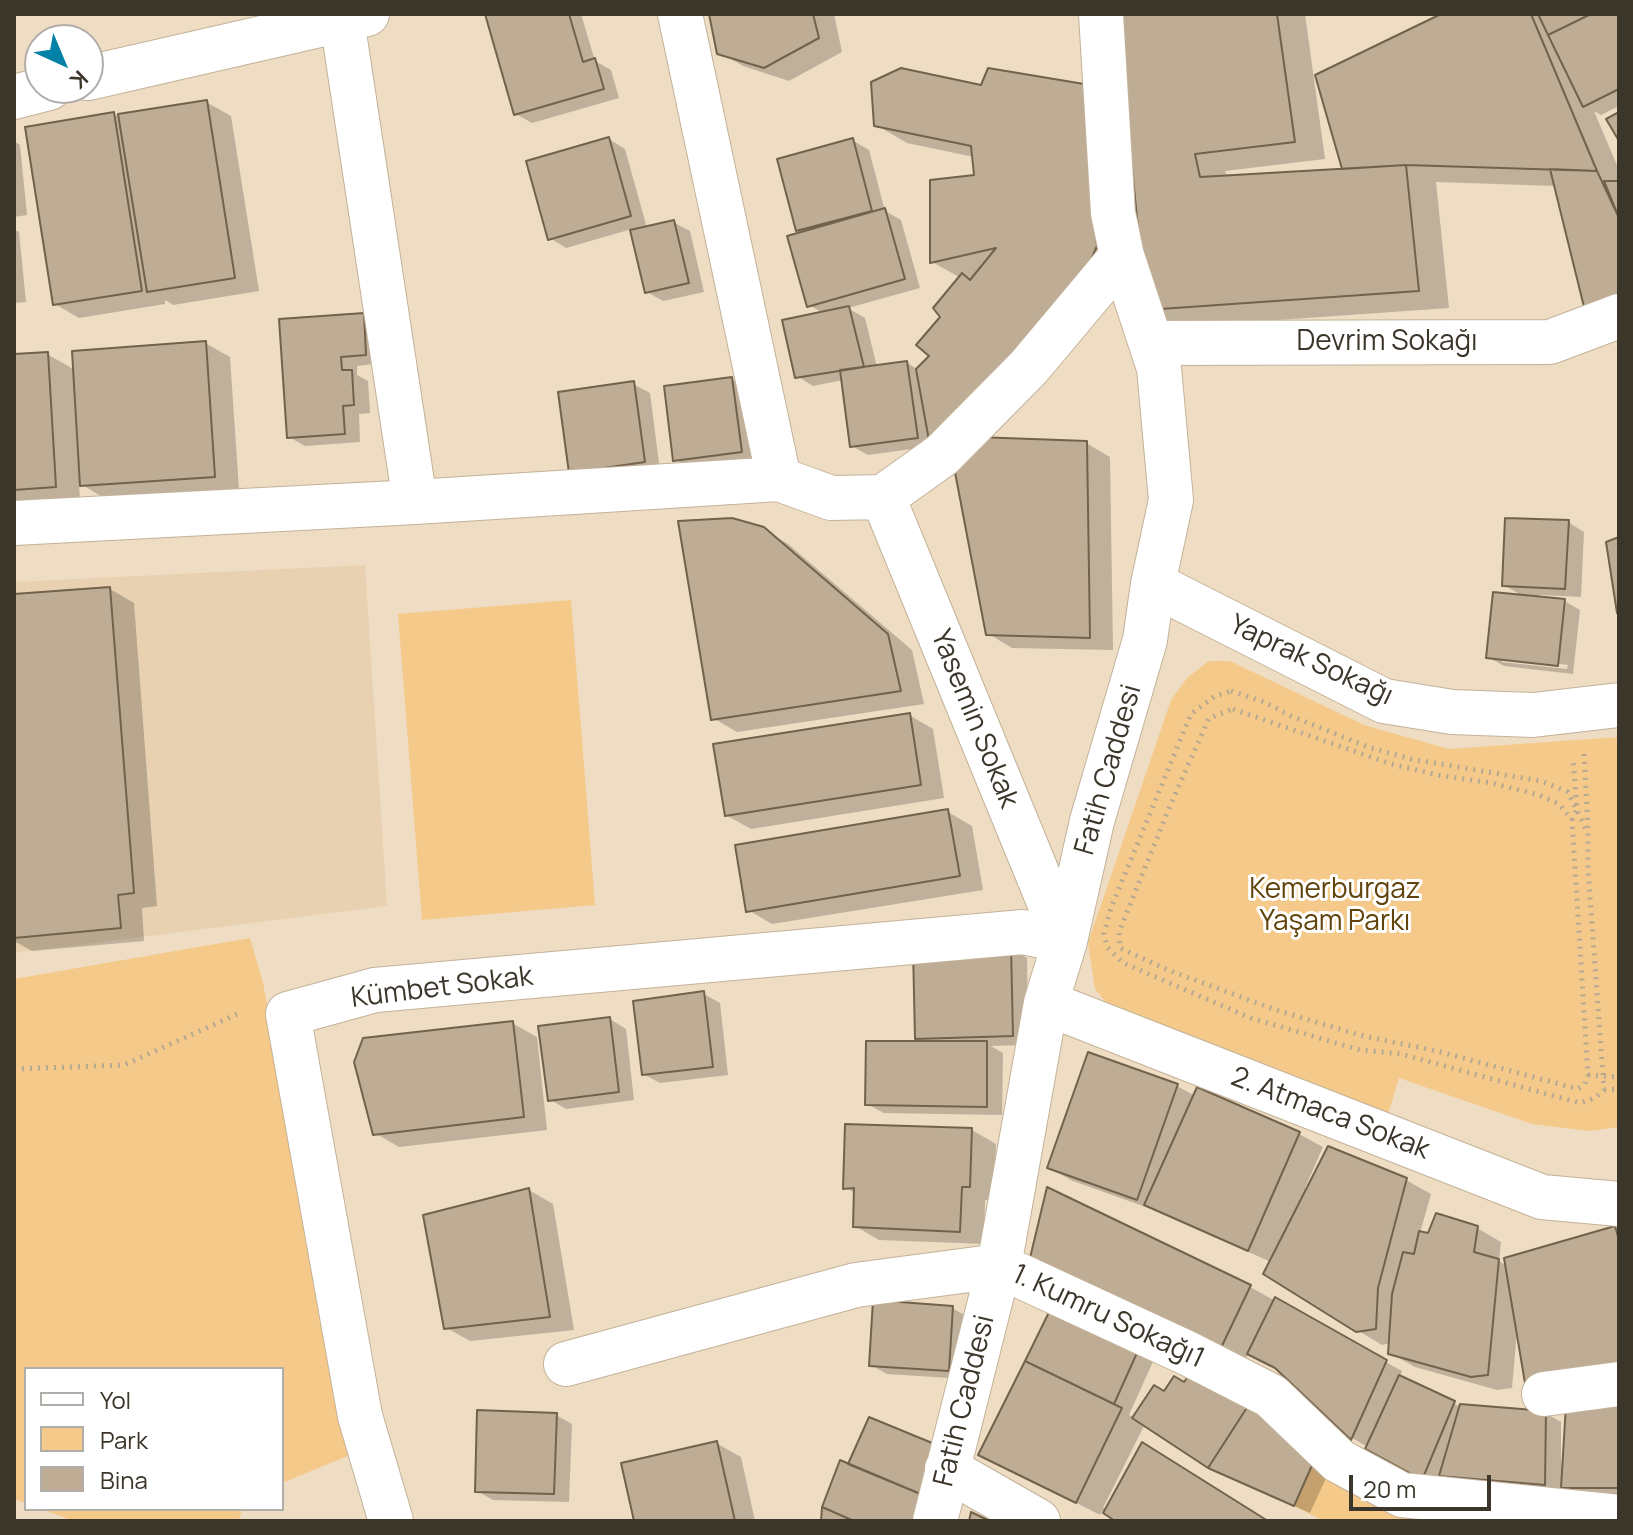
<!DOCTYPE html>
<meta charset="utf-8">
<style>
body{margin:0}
#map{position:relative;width:1633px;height:1535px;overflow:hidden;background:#efddc3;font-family:Manrope,sans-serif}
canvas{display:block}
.frame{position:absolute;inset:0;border:16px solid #3b352a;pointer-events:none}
.legend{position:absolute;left:24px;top:1367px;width:260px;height:144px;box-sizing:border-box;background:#fff;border:2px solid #b1aeaa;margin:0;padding:10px 14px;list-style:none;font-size:24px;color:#3b352a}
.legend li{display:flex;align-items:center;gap:16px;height:40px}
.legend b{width:40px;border:2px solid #b1aeaa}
.north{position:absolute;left:24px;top:24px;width:80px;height:80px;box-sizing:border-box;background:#fff;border:2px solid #b1aeaa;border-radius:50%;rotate:136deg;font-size:22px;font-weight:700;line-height:32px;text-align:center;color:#3b352a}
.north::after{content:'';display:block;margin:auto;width:28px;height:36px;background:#0381a6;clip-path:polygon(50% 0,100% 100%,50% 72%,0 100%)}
.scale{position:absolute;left:1349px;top:1475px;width:142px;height:36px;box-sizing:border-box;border:4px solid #3b352a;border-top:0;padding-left:10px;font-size:24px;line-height:28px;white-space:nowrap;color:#3b352a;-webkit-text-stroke:6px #fff;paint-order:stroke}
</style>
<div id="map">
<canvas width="1633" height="1535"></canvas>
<div class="frame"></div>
<ul class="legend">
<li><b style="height:10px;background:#fff"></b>Yol</li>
<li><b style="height:22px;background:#f4c989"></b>Park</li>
<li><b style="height:22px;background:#bead94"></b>Bina</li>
</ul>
<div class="north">K</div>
<div class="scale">20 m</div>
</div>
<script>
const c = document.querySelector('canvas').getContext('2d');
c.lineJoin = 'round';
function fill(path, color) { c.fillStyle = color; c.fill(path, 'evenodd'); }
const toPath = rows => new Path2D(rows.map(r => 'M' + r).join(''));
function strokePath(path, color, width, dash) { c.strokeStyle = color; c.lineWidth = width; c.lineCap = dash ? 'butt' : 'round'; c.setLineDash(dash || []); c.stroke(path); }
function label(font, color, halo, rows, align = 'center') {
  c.font = font + ' Manrope,sans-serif'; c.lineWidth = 6; c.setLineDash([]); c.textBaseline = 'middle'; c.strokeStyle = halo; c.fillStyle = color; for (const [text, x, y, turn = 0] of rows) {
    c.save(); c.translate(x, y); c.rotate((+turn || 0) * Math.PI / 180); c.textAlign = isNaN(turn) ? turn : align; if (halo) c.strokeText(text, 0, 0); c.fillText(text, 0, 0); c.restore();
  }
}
fill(toPath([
 [365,565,387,906,14,953,14,582]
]), '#e7d1b1');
fill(toPath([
 [571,600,595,905,422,920,398,614],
 [1209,661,1230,661,1364,725,1449,749,1619,737,1619,1127,1589,1131,1532,1124,1399,1078,1385,1124,1119,1018,1095,989,1088,943,1171,700,1188,677],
 [250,938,263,983,350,1455,282,1483,282,1369,26,1369,26,1503,14,1499,14,979],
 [1317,1454,1428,1514,1426,1521,1324,1521,1294,1506],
 [41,1509,242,1509,239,1521,74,1521]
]), '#f4c989');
fill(toPath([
 [487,14,581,14,595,61,611,70,619,98,532,123,516,114],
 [711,14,834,14,842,52,789,81,743,66,719,52],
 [1119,14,1305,14,1325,159,1225,171,1227,178,1344,171,1446,14,1619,14,1619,106,1601,115,1594,111,1619,170,1619,311,1556,186,1436,182,1449,308,1179,327,1148,309],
 [902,70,1127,264,983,439,1086,443,1110,457,1113,650,1012,648,987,633,956,468,934,446,868,455,852,446,843,380,813,386,797,376,823,313,809,305,805,234,798,230,852,140,869,150,885,211,901,220,920,288,848,308,865,318,877,367,907,363,919,370,932,356,942,317,961,278,932,262,976,177,974,157,907,143,876,125],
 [206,102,231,116,259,291,173,305,165,300,165,304,79,318,55,304,114,114,121,118],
 [609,139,625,149,647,228,673,222,690,231,704,292,663,301,647,292,632,229,566,248,550,238],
 [14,141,20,145,27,215,14,217],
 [14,229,19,232,26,302,14,303],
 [363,316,379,325,382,363,357,366,357,375,368,381,370,413,359,414,360,442,305,446,289,437],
 [205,343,230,357,239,490,106,499,79,483,80,500,14,505,14,356,47,354,75,370],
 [732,379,748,388,757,460,691,469,675,459],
 [633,384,650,393,660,471,571,471],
 [1568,522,1584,532,1581,597,1540,595,1540,599,1564,601,1580,610,1573,674,1504,666,1488,657,1524,597,1504,585],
 [1502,657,1568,665,1567,669,1502,662],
 [763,529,788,544,912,650,924,704,737,732,713,718],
 [110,589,134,603,157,906,142,908,144,941,32,951,14,941,14,596],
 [909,715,933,729,944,798,751,829,726,815],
 [948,812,972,826,983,890,772,924,748,910],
 [1011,948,1027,958,1028,1045,991,1046,1003,1053,1002,1115,884,1113,867,1104,925,1043,916,1038],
 [704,994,720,1003,728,1075,660,1083,643,1074],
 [610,1019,626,1029,634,1100,566,1109,549,1099],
 [512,1023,537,1037,547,1130,399,1147,375,1133],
 [1177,1086,1195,1096,1198,1089,1299,1134,1323,1147,1305,1188,1406,1180,1431,1194,1420,1233,1429,1235,1477,1228,1501,1242,1499,1261,1508,1267,1615,1228,1619,1230,1619,1385,1517,1331,1512,1388,1497,1390,1415,1367,1390,1353,1391,1343,1382,1345,1357,1330,1271,1262,1157,1211,1073,1181,1049,1168],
 [972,1130,996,1144,994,1200,985,1200,984,1244,879,1240,855,1226,856,1194,845,1187],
 [529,1190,553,1204,574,1330,470,1341,445,1327],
 [1056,1271,1250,1287,1402,1371,1400,1377,1461,1407,1545,1413,1561,1422,1561,1465,1565,1465,1619,1402,1619,1496,1579,1496,1561,1486,1561,1493,1457,1485,1443,1476,1438,1487,1352,1438,1279,1369,1249,1353,1243,1364],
 [1055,1305,1156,1355,1129,1415,1135,1418,1332,1465,1310,1513,1226,1476,1145,1424,1103,1508,1266,1521,1118,1521,1103,1510,1100,1515,981,1454],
 [952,1308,968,1317,965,1379,887,1374,871,1365],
 [556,1415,572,1424,569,1502,493,1500,477,1491],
 [716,1443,741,1457,755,1521,636,1521]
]), '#0003');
const building = toPath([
 [485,14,569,14,583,62,595,58,604,89,514,115,485,14],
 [709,14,813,14,819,38,764,68,717,54,709,14],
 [1117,14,1277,14,1295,142,1195,154,1200,177,1406,165,1419,291,1146,310,1117,14],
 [1441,14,1531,14,1597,171,1406,165,1342,169,1315,75,1441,14],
 [1538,14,1591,14,1548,35,1538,14],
 [1591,14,1619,14,1619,89,1583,107,1548,35,1591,14],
 [901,68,981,85,988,68,1084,84,1097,246,1083,278,930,446,916,369,929,356,916,345,940,317,933,308,962,273,970,280,996,248,930,263,930,180,974,175,971,146,874,126,871,82,901,68],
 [207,100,235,278,147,292,118,114,207,100],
 [114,112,142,291,53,305,25,127,114,112],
 [1619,112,1619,141,1606,119,1619,112],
 [609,137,631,216,548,240,526,161,609,137],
 [853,138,872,211,796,231,777,159,853,138],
 [1550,169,1597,171,1619,218,1619,293,1585,311,1550,169],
 [1604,181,1619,181,1619,218,1604,181],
 [885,208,905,279,807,307,787,236,885,208],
 [674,220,689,283,645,293,630,230,674,220],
 [849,306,864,367,795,378,782,320,849,306],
 [364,313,366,355,341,357,342,370,352,370,354,405,343,406,345,434,287,438,279,319,364,313],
 [206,341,215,477,80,486,72,351,206,341],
 [48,352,56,487,14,490,14,354,48,352],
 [907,361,918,438,850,447,840,370,907,361],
 [732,377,742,452,673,461,664,386,732,377],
 [634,381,645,462,569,473,558,392,634,381],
 [976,437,1087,441,1090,638,986,635,954,467,976,437],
 [732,518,764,527,888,634,901,691,711,720,678,521,732,518],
 [1505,518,1569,520,1565,589,1502,586,1505,518],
 [1619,537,1619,612,1617,613,1606,542,1619,537],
 [110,587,134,893,118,895,121,928,14,938,14,594,110,587],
 [1493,592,1565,599,1558,666,1486,658,1493,592],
 [910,713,921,785,725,816,713,744,910,713],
 [948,809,960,876,746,912,735,845,948,809],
 [1011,946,1013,1036,915,1039,913,948,1011,946],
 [704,991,713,1067,642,1075,633,1001,704,991],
 [610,1017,619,1092,548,1101,538,1026,610,1017],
 [513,1021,524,1117,373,1135,354,1062,363,1038,513,1021],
 [866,1041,987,1041,987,1107,865,1105,866,1041],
 [1088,1052,1178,1084,1137,1200,1047,1168,1088,1052],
 [1197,1087,1300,1132,1248,1251,1144,1205,1197,1087],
 [845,1124,972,1128,970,1187,962,1187,960,1232,853,1227,854,1188,843,1189,845,1124],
 [1328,1146,1407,1178,1378,1288,1376,1329,1356,1332,1263,1274,1328,1146],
 [1047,1187,1251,1285,1219,1352,1030,1258,1047,1187],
 [529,1188,550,1317,444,1329,423,1215,529,1188],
 [1436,1213,1478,1226,1474,1252,1499,1259,1488,1375,1471,1377,1388,1354,1392,1294,1403,1252,1414,1254,1419,1231,1428,1233,1436,1213],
 [1615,1226,1619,1240,1619,1369,1525,1383,1504,1258,1615,1226],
 [1275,1297,1387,1360,1351,1440,1275,1368,1247,1354,1275,1297],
 [873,1300,953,1306,949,1371,869,1366,873,1300],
 [1054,1302,1141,1344,1114,1404,1025,1361,1054,1302],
 [1025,1361,1122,1408,1076,1503,978,1455,1025,1361],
 [1193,1370,1248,1406,1208,1468,1132,1418,1154,1385,1164,1391,1174,1376,1184,1382,1193,1370],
 [1399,1375,1455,1401,1422,1480,1365,1449,1399,1375],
 [1619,1400,1619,1488,1561,1488,1566,1405,1619,1400],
 [1460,1404,1546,1411,1545,1485,1439,1476,1460,1404],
 [1248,1406,1317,1454,1294,1506,1208,1468,1248,1406],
 [477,1410,557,1413,554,1494,475,1492,477,1410],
 [869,1417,937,1445,923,1495,848,1464,869,1417],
 [717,1441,735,1521,634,1521,621,1463,717,1441],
 [1142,1442,1268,1521,1115,1521,1103,1513,1142,1442],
 [840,1460,923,1495,915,1521,854,1521,822,1507,840,1460],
 [822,1507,854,1521,821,1521,822,1507],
 [971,1512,990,1521,969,1521,971,1512]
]);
fill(building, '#bead94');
strokePath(building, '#72624c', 2);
const street = toPath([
 [680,14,779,479],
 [342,20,415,502],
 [88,78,367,14],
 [14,97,49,88],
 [1151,343,1550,342,1619,316],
 [883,497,1065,941],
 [14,523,415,502,779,479,831,498,883,497,942,455,1029,367,1122,256],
 [1153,584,1384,701,1452,712,1533,715,1619,705],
 [1046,1003,1542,1197,1619,1204],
 [566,1364,856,1285,999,1266,1189,1354,1271,1396,1339,1461,1402,1495,1619,1517],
 [1544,1394,1619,1384],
 [947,1469,1038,1521],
 [391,1521,360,1416,288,1014,375,990,1023,932,1065,941],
 [935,1521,999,1266,1046,1003,1065,941,1092,821,1145,640,1153,584,1171,500,1159,368,1122,256,1113,213,1101,14]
]);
strokePath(street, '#c3b299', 46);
strokePath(toPath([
 [1231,691,1264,702,1291,716,1368,747,1411,759,1541,781,1568,792,1588,833,1588,869,1603,1076,1604,1090,1595,1098,1580,1103,1401,1054,1360,1050,1251,1018,1123,963,1107,947,1104,933,1111,908,1191,714,1215,696,1231,691],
 [1233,709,1391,764,1438,775,1491,783,1539,795,1559,804,1572,820,1588,1075,1585,1084,1578,1089,1437,1051,1359,1035,1276,1010,1168,970,1120,948,1119,932,1170,806,1209,718,1233,709],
 [1584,754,1588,828],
 [1572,820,1577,809,1573,758],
 [14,1069,124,1065,242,1012],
 [1588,1075,1619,1077],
 [1604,1090,1619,1089]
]), '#b6a893', 5, [2, 6]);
strokePath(street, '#fff', 44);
label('28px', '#3b352a', '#fff', [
 ["Devrim Sokağı",1387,342],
 ["Yaprak Sokağı",1311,661,25],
 ["Yasemin Sokak",974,719,68],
 ["Fatih Caddesi",1109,770,-74],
 ["Kümbet Sokak",442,988,-7],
 ["2. Atmaca Sokak",1330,1114,21],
 ["1. Kumru Sokağı1",1108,1317,25],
 ["Fatih Caddesi",965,1401,-76]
]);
label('28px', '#61430b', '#fff', [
 ["Kemerburgaz",1335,890],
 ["Yaşam Parkı",1335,922]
]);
</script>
